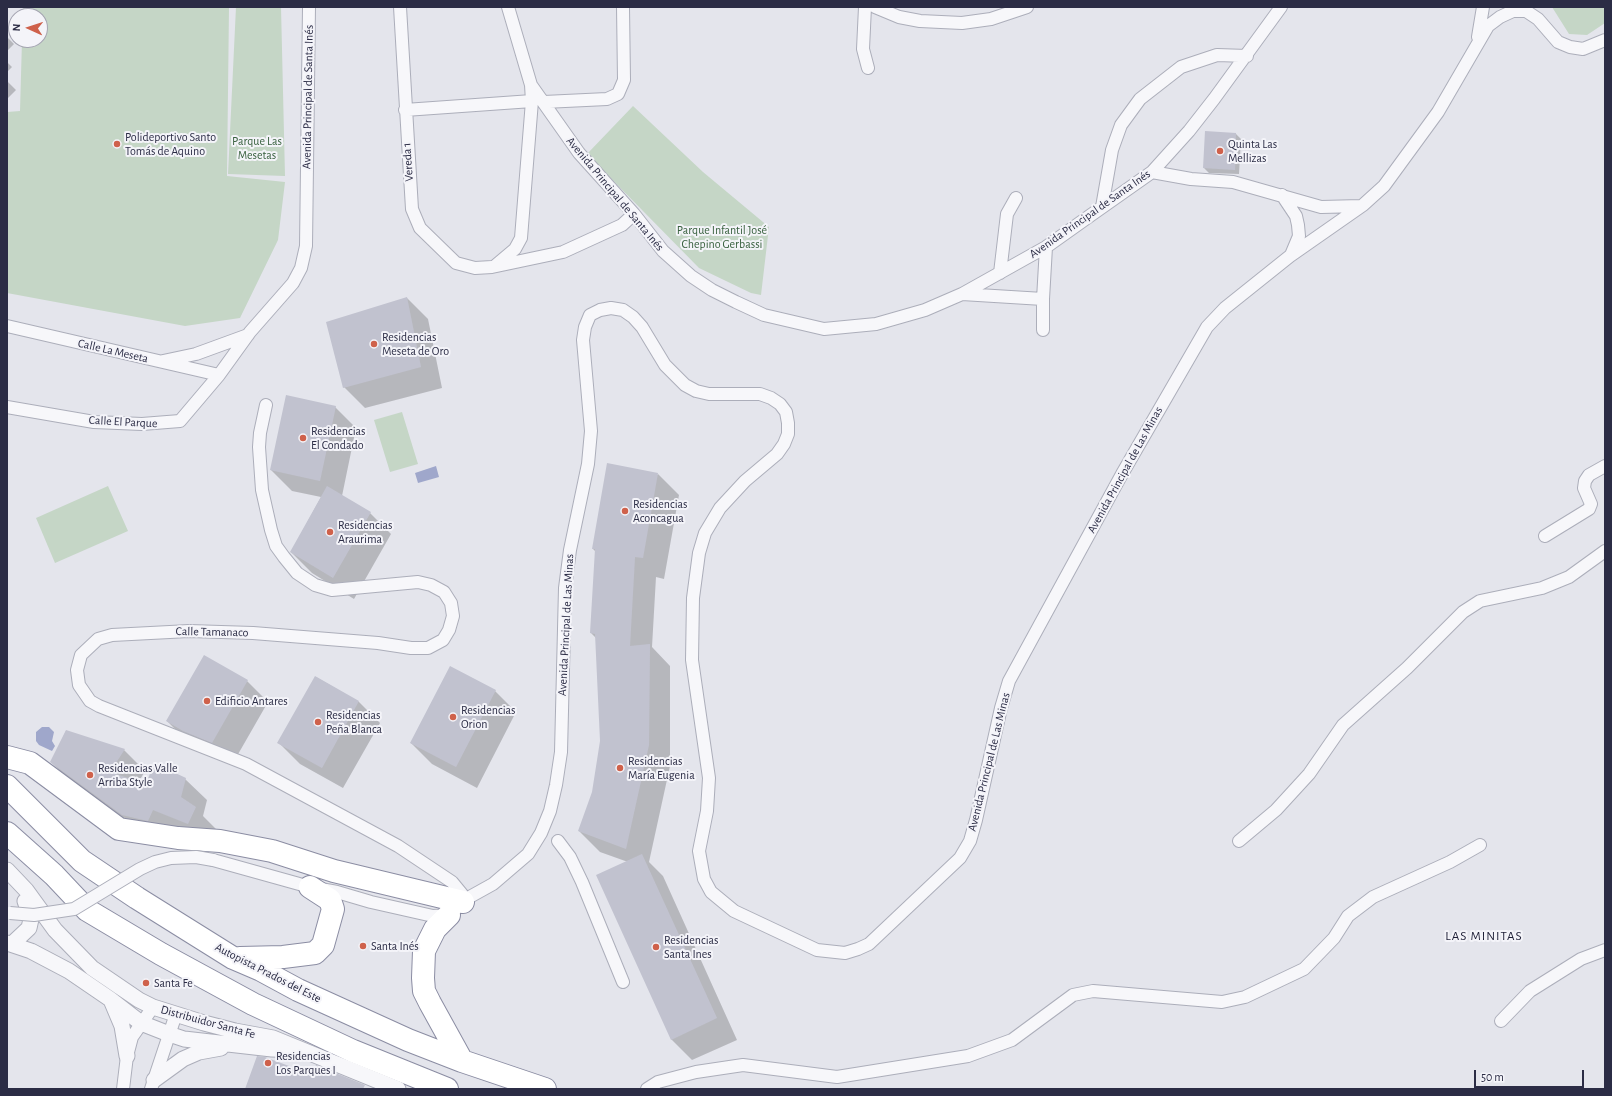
<!DOCTYPE html>
<meta charset="utf-8">
<style>
body{margin:0}
#map{position:relative;width:1612px;height:1096px;overflow:hidden;background:#e4e5ec;font-family:"Alegreya Sans",sans-serif}
canvas{display:block}
.frame{position:absolute;inset:0;border:8px solid #2b2c45;pointer-events:none}
.north{position:absolute;left:8px;top:8px;width:40px;height:40px;box-sizing:border-box;background:#f4f4f9;border:1px solid #a4a4b1;border-radius:50%;rotate:273deg;font-size:11px;font-weight:700;line-height:16px;text-align:center;color:#2b2c45}
.north::after{content:'';display:block;margin:auto;width:14px;height:18px;background:#cf614b;clip-path:polygon(50% 0,100% 100%,50% 72%,0 100%)}
.scale{position:absolute;left:1474px;top:1070px;width:110px;height:18px;box-sizing:border-box;border:2px solid #2b2c45;border-top:0;padding-left:5px;font-size:12px;line-height:14px;white-space:nowrap;color:#2b2c45;-webkit-text-stroke:3px #f4f4f9;paint-order:stroke}
</style>
<div id="map">
<canvas width="1612" height="1096"></canvas>
<div class="frame"></div>
<div class="north">N</div>
<div class="scale">50 m</div>
</div>
<script>
const c = document.querySelector('canvas').getContext('2d');
c.lineJoin = 'round';
function fill(path, color) { c.fillStyle = color; c.fill(path, 'evenodd'); }
const toPath = rows => new Path2D(rows.map(r => 'M' + r).join(''));
function strokePath(path, color, width, dash) { c.strokeStyle = color; c.lineWidth = width; c.lineCap = dash ? 'butt' : 'round'; c.setLineDash(dash || []); c.stroke(path); }
function label(font, color, halo, rows, align = 'center') {
  c.font = font + ' "Alegreya Sans",sans-serif'; c.lineWidth = 4; c.setLineDash([]); c.textBaseline = 'middle'; c.strokeStyle = halo; c.fillStyle = color; for (const [text, x, y, turn = 0] of rows) {
    c.save(); c.translate(x, y); c.rotate((+turn || 0) * Math.PI / 180); c.textAlign = isNaN(turn) ? turn : align; if (halo) c.strokeText(text, 0, 0); c.fillText(text, 0, 0); c.restore();
  }
}
fill(toPath([
 [23,7,229,7,227,176,285,182,278,240,240,318,185,326,7,293,7,112,20,111,22,40,40,40,40,16,23,16],
 [236,7,281,7,285,176,228,174],
 [1552,7,1605,7,1605,23,1587,35,1569,34],
 [633,106,703,172,769,227,761,295,751,293,699,268,587,154],
 [402,412,418,464,390,472,374,420],
 [108,486,128,531,55,563,36,518]
]), '#c5d6c6');
fill(toPath([
 [436,466,439,477,418,483,415,473],
 [42,727,49,727,54,732,52,741,55,746,52,751,39,745,36,741,36,732]
]), '#9fa7cb');
fill(toPath([
 [7,37,14,44,7,51],
 [7,62,12,67,7,72],
 [7,81,16,90,7,99],
 [1206,133,1236,134,1241,139,1239,174,1209,173,1204,168],
 [407,298,428,319,442,388,365,408,344,387],
 [335,407,356,428,342,496,370,513,391,534,354,599,312,573,291,552,321,497,292,491,271,470],
 [658,474,679,495,664,579,656,577,652,647,670,666,670,766,649,862,663,876,737,1040,692,1060,671,1039,628,862,600,852,579,831,593,792,601,741,596,638,591,633,596,552,593,549],
 [316,677,359,702,380,723,343,788,300,764,279,743],
 [247,681,268,702,233,763,188,742,167,721],
 [495,691,516,712,477,788,432,764,411,743],
 [66,731,124,750,145,771,138,783,147,786,185,779,207,800,203,816,216,829,209,844,144,836,72,783,51,762]
]), '#0003');
fill(toPath([
 [1205,131,1236,133,1235,170,1203,168],
 [407,297,421,367,343,388,326,322],
 [286,395,336,406,320,481,270,470],
 [607,463,658,473,643,558,635,557,630,646,650,644,649,745,626,849,578,831,592,792,600,741,595,634,590,633,595,549,592,549],
 [327,486,371,512,333,578,290,552],
 [204,655,248,680,212,743,183,731,166,721],
 [450,666,496,690,456,767,410,743],
 [315,676,359,701,322,768,277,743],
 [66,730,125,749,110,772,146,784,154,763,186,778,181,797,196,807,188,824,153,810,148,821,122,815,50,762],
 [642,854,717,1018,671,1040,596,875],
 [257,1056,265,1057,313,1075,316,1065,365,1085,363,1089,245,1089]
]), '#c1c2cf');
const minor = toPath([
 [400,7,412,209,420,228,456,263,475,268,492,267,563,252,622,225,634,214],
 [508,7,531,85,579,153,634,214,663,251,691,276,712,290,736,302,764,315,824,329,876,324,925,310,962,294,1046,247,1091,215,1152,172,1189,131,1214,99,1281,7],
 [865,7,863,49,868,68],
 [875,7,899,17,920,21,962,23,991,19,1027,7],
 [1478,37,1483,7],
 [544,102,607,99,618,94,624,80,623,7],
 [405,110,532,101],
 [1152,172,1191,179,1233,182,1321,207,1361,206],
 [1282,195,1296,216,1298,225,1299,236,1291,255],
 [1102,207,1112,150,1121,125,1140,99,1181,67,1217,55,1247,56],
 [496,265,515,249,521,238,532,101,531,85],
 [1000,273,1007,214,1016,198],
 [962,294,1043,299,1046,247],
 [7,326,219,375],
 [1043,330,1043,299],
 [163,361,196,354,248,335],
 [266,405,260,433,259,447,262,490,271,530,276,546,284,557,297,573,315,585,332,590,418,582,431,585,444,592,451,603,453,616,449,630,443,640,428,648,411,648,378,643,253,633,189,631,112,635,98,639,81,655,77,670,79,685,90,701,99,706,246,764,398,846,452,882,466,899],
 [7,407,94,422,142,424,180,421,219,375,250,332,293,283,301,268,306,246,309,7],
 [1545,536,1589,509,1591,504,1584,488,1585,481,1589,475,1605,466],
 [558,841,570,857,582,882,623,982],
 [1239,841,1276,810,1309,774,1343,725,1407,668,1463,612,1480,601,1542,588,1569,577,1605,551],
 [213,860,310,887,337,892,371,902,433,916,449,915,466,899,493,884,528,854,541,833,550,811,556,785,561,752,565,588,570,550,588,464,591,431,583,340,585,327,590,315,600,310,611,308,623,310,633,317,642,327,665,365,685,385,696,391,709,394,760,394,771,398,780,404,786,412,788,423,788,434,784,444,777,454,745,481,720,508,705,533,699,553,693,598,692,660,709,778,707,811,699,851,704,879,711,892,734,911,817,950,845,953,858,949,869,944,960,858,970,841,976,820,1001,708,1009,681,1122,474,1207,327,1225,308,1290,256,1363,205,1384,186,1438,112,1488,26,1500,17,1513,11,1526,11,1538,19,1558,42,1570,47,1583,49,1605,40],
 [1501,1021,1530,991,1581,959,1605,950],
 [123,1089,127,1056,132,1037,153,1007],
 [151,1089,176,1014],
 [647,1089,658,1082,696,1072,743,1065,837,1077,968,1056,1012,1040,1073,995,1093,991,1222,1002,1245,997,1304,969,1334,938,1348,916,1373,897,1450,862,1480,845]
]);
const tertiary = toPath([
 [7,870,26,890,55,930,92,968,139,1000,153,1007,204,1023,235,1031,273,1038,398,1089],
 [7,943,31,951,69,971,110,999,141,1023,169,1034,184,1039,272,1049,293,1050],
 [12,944,29,928,31,919,25,901],
 [111,1000,122,1026,127,1056],
 [154,1080,183,1059,199,1052,221,1048]
]);
const motorway = toPath([
 [7,757,30,763,119,829,178,838,220,841,272,851,334,871,463,902],
 [7,786,82,861,137,898,233,958,261,970,298,990,408,1040,462,1061,545,1089],
 [7,833,54,875,87,910,161,954,253,1004,353,1051,447,1089],
 [449,915,435,929,424,951,423,978,424,991,430,1003,462,1061],
 [240,958,283,957,315,953,323,945,333,909,330,900,310,887]
]);
strokePath(minor, '#acaeba', 14);
strokePath(tertiary, '#acaeba', 17);
strokePath(motorway, '#8b8da3', 24);
strokePath(minor, '#f7f7fa', 12);
strokePath(tertiary, '#f7f7fa', 15);
strokePath(motorway, '#fff', 22);
const minorBridge = toPath([
 [10,913,34,915,74,909,140,869,155,862,171,858,196,857,213,860]
]);
strokePath(minorBridge, '#acaeba', 14, []);
strokePath(minorBridge, '#f7f7fa', 12);
for (const [x, y, r, color] of [
 [117,144,4,"#cf614b"],
 [1220,151,4,"#cf614b"],
 [374,344,4,"#cf614b"],
 [303,438,4,"#cf614b"],
 [625,511,4,"#cf614b"],
 [330,532,4,"#cf614b"],
 [207,701,4,"#cf614b"],
 [453,717,4,"#cf614b"],
 [318,722,4,"#cf614b"],
 [620,768,4,"#cf614b"],
 [90,775,4,"#cf614b"],
 [363,946,4,"#cf614b"],
 [656,947,4,"#cf614b"],
 [146,983,4,"#cf614b"],
 [268,1063,4,"#cf614b"]
]) { const dot = new Path2D(); dot.arc(x, y, r, 0, 2 * Math.PI); c.fillStyle = color; c.fill(dot); strokePath(dot, '#f4f4f9', 1.5); }
label('12px', '#2b2c45', '#f4f4f9', [
 ["Avenida Principal de Santa Inés",308,97,-89],
 ["Vereda 1",408,162,-94],
 ["Avenida Principal de Santa Inés",615,194,50],
 ["Avenida Principal de Santa Inés",1090,214,-35],
 ["Calle La Meseta",113,351,13],
 ["Calle El Parque",123,422,3],
 ["Avenida Principal de Las Minas",1125,470,-61],
 ["Avenida Principal de Las Minas",566,625,-87],
 ["Calle Tamanaco",212,632,1],
 ["Avenida Principal de Las Minas",989,762,-76],
 ["Autopista Prados del Este",268,973,27],
 ["Distribuidor Santa Fe",208,1022,15]
]);
label('12px', '#2b2c45', '#f4f4f9', [
 ["Polideportivo Santo",125,137],
 ["Tomás de Aquino",125,151],
 ["Quinta Las",1228,144],
 ["Mellizas",1228,158],
 ["Residencias",382,337],
 ["Meseta de Oro",382,351],
 ["Residencias",311,431],
 ["El Condado",311,445],
 ["Residencias",633,504],
 ["Aconcagua",633,518],
 ["Residencias",338,525],
 ["Araurima",338,539],
 ["Edificio Antares",215,701],
 ["Residencias",461,710],
 ["Orion",461,724],
 ["Residencias",326,715],
 ["Peña Blanca",326,729],
 ["Residencias",628,761],
 ["María Eugenia",628,775],
 ["Residencias Valle",98,768],
 ["Arriba Style",98,782],
 ["Residencias",664,940],
 ["Santa Ines",664,954],
 ["Santa Inés",371,946],
 ["Santa Fe",154,983],
 ["Residencias",276,1056],
 ["Los Parques I",276,1070]
], 'left');
label('12px', '#38603e', '#f4f4f9', [
 ["Parque Las",257,141],
 ["Mesetas",257,155],
 ["Parque Infantil José",722,230],
 ["Chepino Gerbassi",722,244]
]);
c.letterSpacing = '1px';
label('13px', '#1d1e36', '#f4f4f9', [
 ["LAS MINITAS",1484,936]
]);
c.letterSpacing = '0px';
</script>
